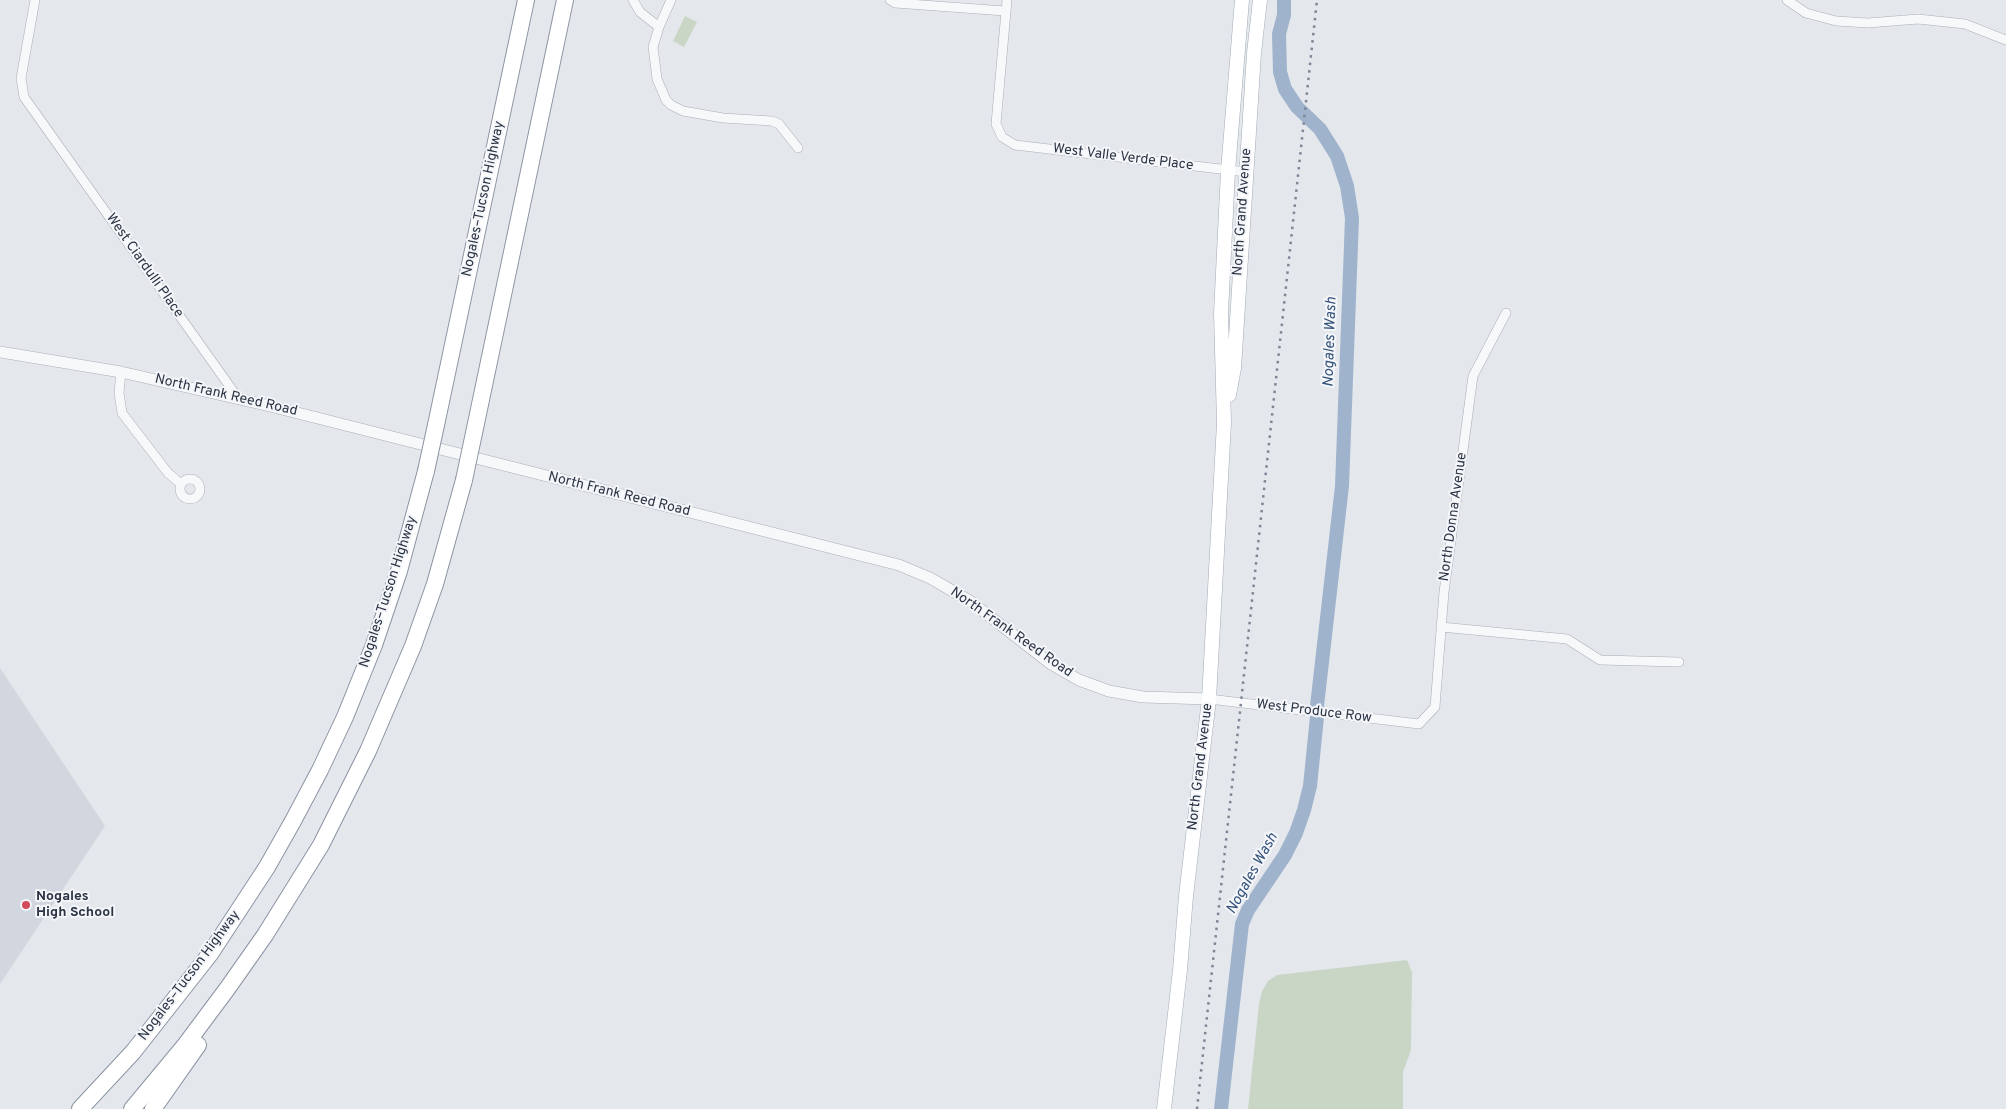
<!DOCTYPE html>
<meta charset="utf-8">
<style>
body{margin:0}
canvas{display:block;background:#e4e7ec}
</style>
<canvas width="2006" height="1109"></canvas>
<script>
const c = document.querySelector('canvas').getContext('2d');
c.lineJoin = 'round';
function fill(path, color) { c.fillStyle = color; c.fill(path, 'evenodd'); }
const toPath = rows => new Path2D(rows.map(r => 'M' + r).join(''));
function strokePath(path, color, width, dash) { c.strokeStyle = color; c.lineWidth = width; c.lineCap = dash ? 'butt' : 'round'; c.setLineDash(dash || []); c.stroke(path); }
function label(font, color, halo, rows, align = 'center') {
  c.font = font + ' Overpass,sans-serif'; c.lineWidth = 4; c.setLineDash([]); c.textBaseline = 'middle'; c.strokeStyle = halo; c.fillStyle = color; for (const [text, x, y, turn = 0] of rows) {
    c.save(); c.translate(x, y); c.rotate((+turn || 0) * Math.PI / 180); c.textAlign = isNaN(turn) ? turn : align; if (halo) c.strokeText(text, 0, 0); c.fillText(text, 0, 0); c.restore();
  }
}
fill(toPath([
 [0,668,105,826,0,984]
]), '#d2d6de');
fill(toPath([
 [685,16,697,22,684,47,673,41],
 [1407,960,1412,972,1411,1050,1403,1072,1403,1109,1248,1109,1259,1004,1262,991,1268,981,1277,975]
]), '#c9d6c5');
strokePath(toPath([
 [1284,0,1284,15,1279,34,1280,72,1285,89,1297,107,1320,129,1337,156,1347,186,1352,218,1342,486,1317,706],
 [1221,1109,1242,924,1248,910,1285,855,1296,833,1304,810,1310,786,1317,717]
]), '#9fb4cc', 14);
const minor = toPath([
 [35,0,21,78,24,97,238,398],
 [633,0,640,12,659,27],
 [671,0,659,27,653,47,657,79,666,100,671,105,683,111,723,118,772,121,779,124,798,148],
 [890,0,895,3,1005,11],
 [1007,0,996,124,1002,137,1015,145,1246,172],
 [1787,0,1806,13,1836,21,1868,23,1918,19,1965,24,2006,40],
 [121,372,119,393,122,413,168,473,181,484],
 '180 489a10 10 0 1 1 20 0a10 10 0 1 1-20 0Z',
 [1441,627,1567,639,1600,660,1679,662],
 [1209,699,1419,724,1435,707,1444,592,1473,376,1506,313]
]);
const tertiary = toPath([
 [0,352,121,372,270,406,899,565,930,578,970,601,1051,664,1079,680,1109,691,1143,697,1209,699]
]);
const primary = toPath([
 [1229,395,1234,368,1254,53,1260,0],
 [1164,1109,1180,970,1186,896,1209,699,1224,423,1221,313,1228,171,1242,0]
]);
const motorway = toPath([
 [436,425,526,0],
 [474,433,565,0],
 [80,1109,133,1052,210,954,267,867,293,821,320,770,345,717,374,645,399,571,426,471],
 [132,1109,186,1044,227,989,265,935,321,845,368,751,413,646,435,584,464,480],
 [153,1109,198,1045]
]);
strokePath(minor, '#a9aeb7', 10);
strokePath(tertiary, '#a9aeb7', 12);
strokePath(primary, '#a3abb8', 15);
strokePath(motorway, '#8b94a3', 18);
strokePath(minor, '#f7f8fa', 9);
strokePath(tertiary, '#f7f8fa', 11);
strokePath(primary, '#fff', 14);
strokePath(motorway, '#fff', 16);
strokePath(toPath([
 [1197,1109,1317,0]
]), '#7d8696', 2.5, [2.5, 5]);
const motorwayBridge = toPath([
 [426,471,436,425],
 [464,480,474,433]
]);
strokePath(motorwayBridge, '#8b94a3', 18, []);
strokePath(motorwayBridge, '#fff', 16);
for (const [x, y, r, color] of [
 [26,905,5,"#d1495b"]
]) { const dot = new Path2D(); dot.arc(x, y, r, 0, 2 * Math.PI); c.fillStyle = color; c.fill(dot); strokePath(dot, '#f4f6f9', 2); }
label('14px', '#2b3445', '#f4f6f9', [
 ["West Valle Verde Place",1123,158,7],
 ["Nogales–Tucson Highway",484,199,-78],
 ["North Grand Avenue",1243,212,-86],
 ["West Ciardulli Place",144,266,55],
 ["North Frank Reed Road",226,396,13],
 ["North Frank Reed Road",619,495,14],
 ["North Donna Avenue",1454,517,-82],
 ["Nogales–Tucson Highway",389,592,-72],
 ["North Frank Reed Road",1011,633,35],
 ["West Produce Row",1314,712,7],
 ["North Grand Avenue",1201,767,-83],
 ["Nogales–Tucson Highway",190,976,-53]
]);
label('bold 14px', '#2b3445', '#f4f6f9', [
 ["Nogales",36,897],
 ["High School",36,913]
], 'left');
label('italic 15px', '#34527a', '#f4f6f9', [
 ["Nogales Wash",1331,342,-88],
 ["Nogales Wash",1253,874,-61]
]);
</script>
